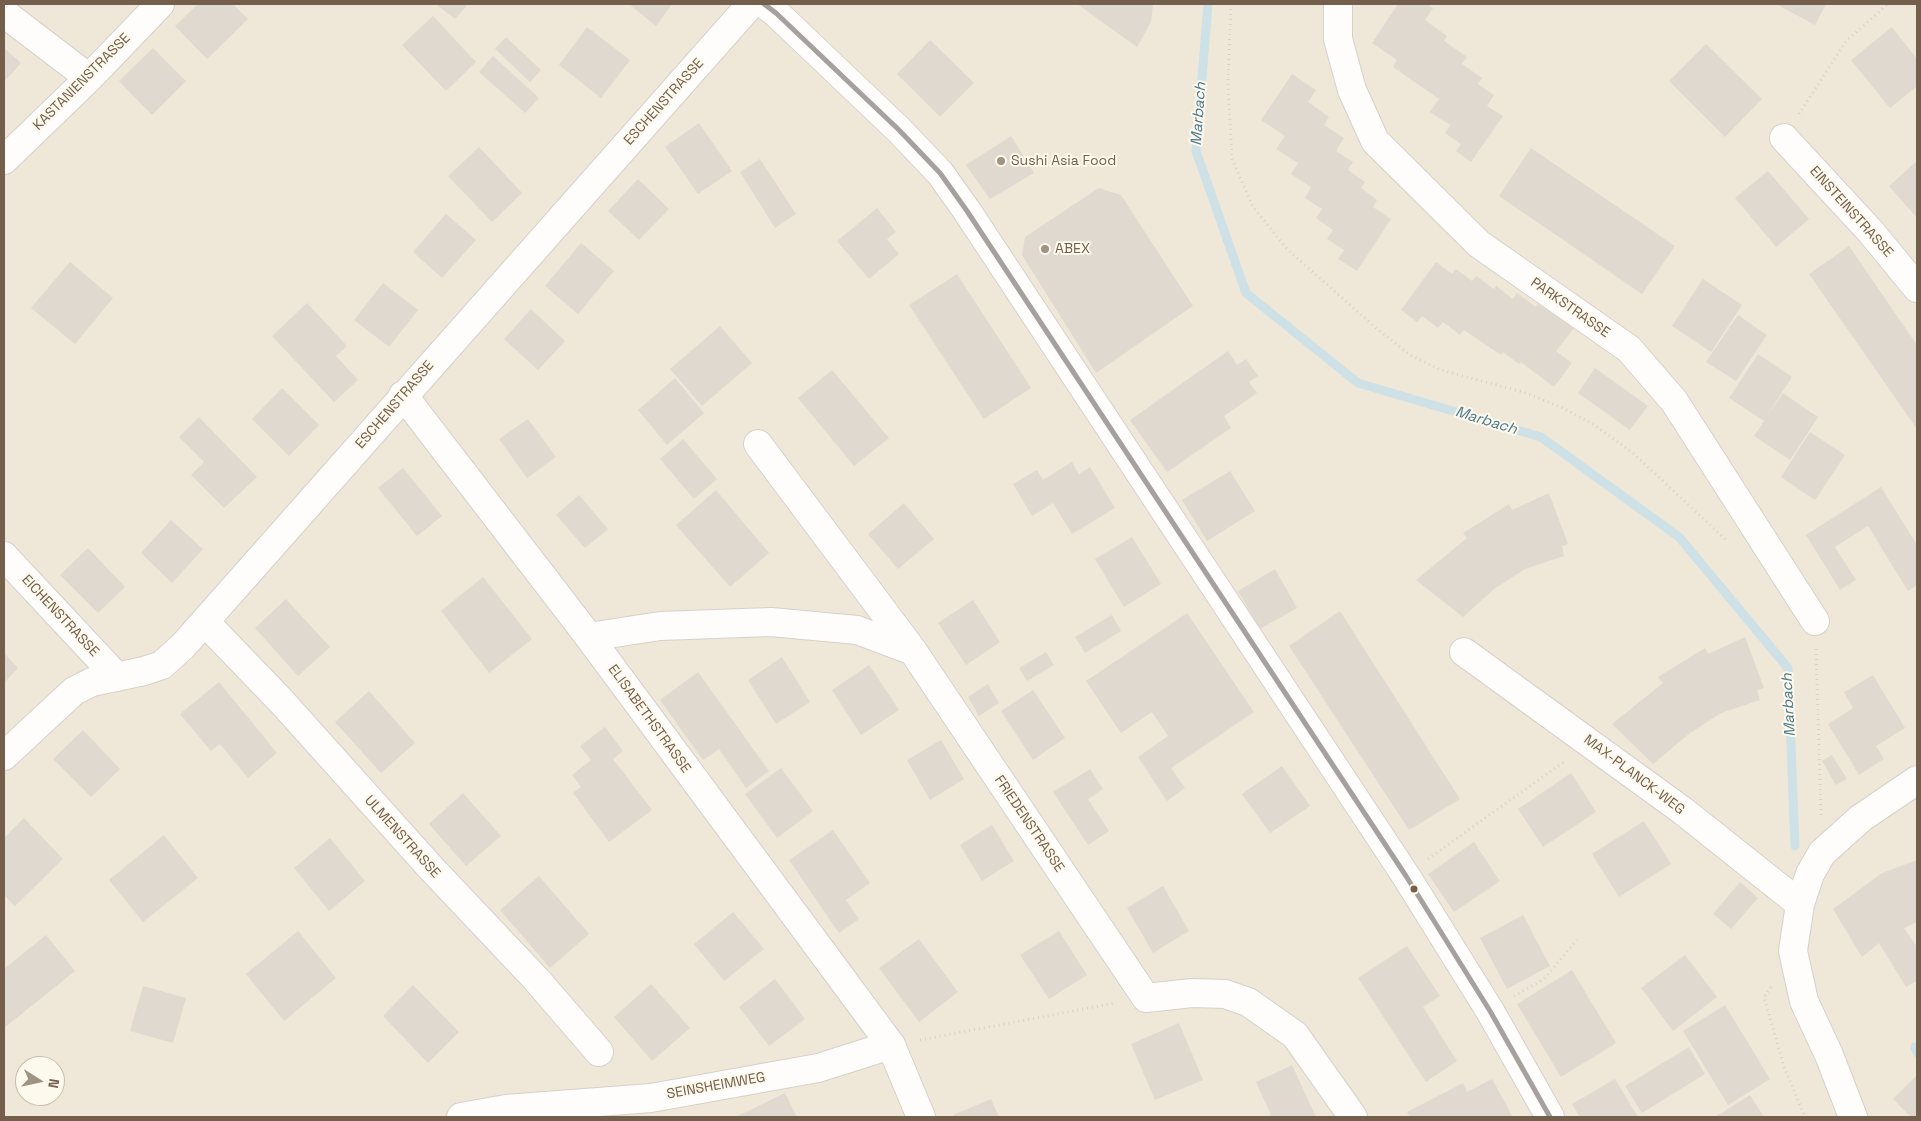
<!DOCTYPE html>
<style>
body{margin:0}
#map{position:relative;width:1921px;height:1121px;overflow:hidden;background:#f6f3eb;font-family:"Space Grotesk",sans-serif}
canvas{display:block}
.frame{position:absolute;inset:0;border:5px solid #735f4c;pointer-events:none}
.north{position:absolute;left:15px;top:1056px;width:50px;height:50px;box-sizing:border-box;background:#fef9ed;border:1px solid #c6bbad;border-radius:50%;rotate:100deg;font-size:14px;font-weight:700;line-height:20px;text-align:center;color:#735f4c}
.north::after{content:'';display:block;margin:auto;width:18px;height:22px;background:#a19384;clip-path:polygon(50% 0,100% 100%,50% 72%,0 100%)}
</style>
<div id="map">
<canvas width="1921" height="1121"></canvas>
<div class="frame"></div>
<div class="north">N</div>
</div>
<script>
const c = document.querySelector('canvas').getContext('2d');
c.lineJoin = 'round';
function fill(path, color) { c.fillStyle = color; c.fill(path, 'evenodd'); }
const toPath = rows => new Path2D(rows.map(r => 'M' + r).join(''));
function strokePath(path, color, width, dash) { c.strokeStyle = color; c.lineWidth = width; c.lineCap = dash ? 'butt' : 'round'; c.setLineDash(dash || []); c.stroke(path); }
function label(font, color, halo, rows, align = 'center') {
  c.font = font + ' "Space Grotesk",sans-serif'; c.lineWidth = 4; c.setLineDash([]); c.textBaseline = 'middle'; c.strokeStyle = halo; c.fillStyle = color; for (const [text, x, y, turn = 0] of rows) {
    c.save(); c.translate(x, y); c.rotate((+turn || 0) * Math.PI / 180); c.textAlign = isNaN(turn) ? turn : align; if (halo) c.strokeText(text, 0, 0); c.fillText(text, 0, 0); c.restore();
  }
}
fill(toPath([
 [4,4,1917,4,1917,1117,4,1117],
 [25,1066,55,1066,55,1096,25,1096]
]), '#efe8d9');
strokePath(toPath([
 [1208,4,1196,151,1246,293,1358,383,1541,437,1679,537,1788,668,1795,846],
 [1915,1047,1917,1053]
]), '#cde1e6', 9);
fill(toPath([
 [198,4,233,4,248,19,207,59,175,26],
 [436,4,468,4,455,19],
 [629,4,672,4,656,26],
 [1077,4,1153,4,1151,22,1137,47],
 [1398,4,1428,4,1433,8,1425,20,1447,36,1444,41,1467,57,1462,64,1482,78,1478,84,1494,95,1487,106,1503,116,1471,162,1456,151,1461,144,1445,133,1450,125,1430,112,1439,99,1393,67,1397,60,1372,43],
 [1776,4,1826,4,1815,25],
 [433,16,476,62,446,91,402,45],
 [587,27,630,60,601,98,559,65],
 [1892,27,1917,59,1917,86,1890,108,1851,60],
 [506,37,541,70,530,82,495,49],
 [930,40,974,83,940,117,897,74],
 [1706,44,1762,99,1725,137,1669,81],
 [4,48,21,63,4,82],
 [153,48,186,81,152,115,119,81],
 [493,56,539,98,525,113,479,72],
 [1292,74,1316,90,1308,102,1329,117,1324,125,1344,138,1336,151,1353,162,1348,170,1365,182,1361,188,1377,200,1373,207,1391,219,1357,271,1338,259,1344,250,1327,239,1333,230,1316,218,1322,209,1305,198,1311,187,1291,174,1298,163,1276,149,1285,136,1261,120],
 [699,123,732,171,698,194,665,147],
 [1011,136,1034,173,990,199,966,165],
 [479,147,522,193,492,222,448,176],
 [1531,148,1675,246,1642,294,1499,196],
 [760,159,796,214,775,228,740,172],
 [1917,161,1917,218,1889,186],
 [1768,171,1809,219,1776,247,1735,198],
 [638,179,669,209,639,240,608,211],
 [1099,188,1121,195,1193,306,1096,373,1022,255,1025,237],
 [877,208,896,232,887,239,899,254,869,279,837,241],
 [446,214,476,240,442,278,413,252],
 [581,243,614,271,578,314,545,286],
 [1849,246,1917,345,1917,429,1809,274],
 [70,262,113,298,75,344,31,308],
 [1436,262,1452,274,1456,269,1472,281,1476,276,1494,289,1496,286,1513,299,1517,293,1536,307,1538,304,1574,328,1556,351,1572,363,1554,387,1521,362,1519,364,1503,352,1501,355,1464,330,1460,335,1443,322,1438,328,1422,316,1417,322,1401,310],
 [957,274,1031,388,984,419,909,305],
 [1703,279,1742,305,1711,352,1672,326],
 [383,283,418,310,389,347,354,320],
 [307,303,347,346,336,356,358,380,334,402,272,336],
 [531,309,565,341,538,370,504,339],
 [1738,315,1767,335,1736,381,1706,362],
 [720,326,752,363,702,406,670,369],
 [1228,351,1237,365,1246,359,1258,376,1249,382,1257,393,1224,416,1231,428,1167,472,1130,420],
 [1758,354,1792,377,1766,417,1783,393,1818,417,1790,460,1754,436,1764,421,1729,398],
 [1595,368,1648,406,1630,430,1578,393],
 [832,370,889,438,854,466,798,398],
 [675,378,704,413,667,445,638,410],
 [282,388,319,425,289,456,252,419],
 [199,417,257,477,224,508,191,475,204,462,179,437],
 [528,419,556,457,527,478,499,439],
 [1810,432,1845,455,1815,500,1781,477],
 [683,439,717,479,694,499,660,459],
 [1072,462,1079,474,1090,467,1115,508,1072,534,1053,503,1032,516,1013,484,1037,470,1043,480],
 [403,468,442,516,417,536,378,488],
 [1230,471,1255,511,1207,541,1182,500],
 [1881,487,1917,545,1917,585,1908,591,1868,526,1835,547,1856,580,1840,590,1806,535],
 [716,490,769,553,730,587,676,525],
 [1549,493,1568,544,1562,546,1564,556,1525,569,1494,589,1463,617,1416,580,1467,538,1463,533,1509,504,1512,510],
 [579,495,608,529,585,548,556,515],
 [904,503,934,539,898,569,868,534],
 [171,520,203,549,172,583,141,553],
 [1132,537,1161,584,1124,607,1095,559],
 [88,548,125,587,98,613,60,575],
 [1275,569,1297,608,1260,629,1238,591],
 [483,577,532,639,489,673,441,611],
 [286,599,330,647,298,676,255,628],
 [973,600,1000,642,966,665,938,623],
 [1340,611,1460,799,1409,830,1289,646],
 [1187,613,1254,712,1171,768,1185,788,1167,801,1138,757,1168,736,1152,712,1121,733,1086,681],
 [1112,615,1121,631,1085,653,1075,637],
 [1745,637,1764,688,1757,690,1760,700,1721,713,1690,733,1653,764,1612,724,1663,683,1658,677,1705,648,1708,654],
 [1046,652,1054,665,1027,681,1019,668],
 [4,653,18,668,4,683],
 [782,657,810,702,776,724,748,680],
 [869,665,899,710,861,735,832,690],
 [698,672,769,771,746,788,719,749,703,760,660,700],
 [1873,675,1905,728,1876,746,1884,759,1859,775,1828,724,1853,708,1844,692],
 [219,682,277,753,248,778,220,744,211,751,180,714],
 [988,684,999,703,979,716,968,697],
 [1033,690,1065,738,1033,760,1001,711],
 [369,691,415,743,381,773,335,722],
 [605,727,623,751,613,759,652,810,609,842,573,793,581,787,572,775,591,760,580,746],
 [83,730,120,769,91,797,53,759],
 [941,740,964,779,930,800,907,760],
 [1832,755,1847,779,1836,785,1822,761],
 [1282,766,1310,806,1270,833,1242,794],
 [781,768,813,811,777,838,745,794],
 [1090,769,1103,789,1088,799,1109,831,1088,845,1053,792],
 [1571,773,1596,812,1543,847,1518,809],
 [463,793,501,836,466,866,429,824],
 [24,818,63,859,15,906,4,895,4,838],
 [1644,821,1671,864,1619,897,1592,854],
 [992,825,1014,861,982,881,960,845],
 [833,830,870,883,846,900,859,919,839,933,789,860],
 [164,835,198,878,143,922,109,880],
 [330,838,365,881,329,911,294,868],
 [1474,842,1500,881,1454,912,1428,874],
 [1917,860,1917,922,1904,928,1917,947,1917,981,1906,987,1879,943,1862,957,1833,909,1882,873],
 [539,876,589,934,550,968,500,910],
 [1740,882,1758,898,1731,929,1713,914],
 [1163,886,1189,931,1153,953,1127,908],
 [733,912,764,949,724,981,694,944],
 [1523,915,1550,966,1507,989,1480,938],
 [298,931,336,978,284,1021,246,974],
 [1059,931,1087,975,1049,999,1020,955],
 [46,935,75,971,4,1028,4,969],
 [919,939,958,992,919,1022,879,968],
 [1407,946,1440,996,1423,1007,1457,1061,1426,1082,1358,978],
 [1685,955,1717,997,1673,1031,1641,988],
 [1572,970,1616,1043,1561,1077,1517,1004],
 [775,979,805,1019,769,1046,739,1007],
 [651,984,690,1028,652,1061,614,1017],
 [413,985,459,1032,428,1063,383,1016],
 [143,986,186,998,173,1043,130,1031],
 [1725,1005,1770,1079,1728,1105,1683,1031],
 [1179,1023,1203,1080,1155,1100,1131,1044],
 [1689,1047,1705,1074,1642,1113,1625,1086],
 [1292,1065,1316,1117,1266,1117,1271,1115,1256,1082],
 [1917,1075,1917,1117,1911,1117,1893,1099],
 [1492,1079,1513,1117,1410,1117,1407,1112,1463,1083,1467,1092],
 [1615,1079,1638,1117,1580,1117,1572,1104],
 [785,1093,797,1117,734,1117,746,1112],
 [1750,1095,1764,1117,1715,1117],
 [991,1099,999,1117,954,1117,953,1115]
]), '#e0d9d0');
const minor = toPath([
 [764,4,776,13,899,130,940,173,967,211,1406,876,1490,1011,1550,1117],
 [1338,4,1338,39,1352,90,1375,141,1479,244,1629,349,1674,401,1815,621],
 [4,13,89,78],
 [1784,138,1871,232,1917,288],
 [4,160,89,78,160,4],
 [403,395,589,637,891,1045,921,1117],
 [758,444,913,651,1146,998,1192,993,1225,994,1248,1002,1295,1035,1353,1117],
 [4,556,117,677],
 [205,622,282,702,431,868,536,979,599,1052],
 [589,637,660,626,771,622,857,630,913,651],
 [1464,652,1683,811,1800,904],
 [4,756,74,691,92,682,144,671,162,665,183,646,751,4],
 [461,1117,506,1109,651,1098,818,1068,891,1045],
 [1853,1117,1829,1055,1804,1001,1793,951,1800,904,1810,874,1822,853,1861,818,1917,780]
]);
strokePath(minor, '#d6d0c9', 30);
strokePath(toPath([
 [1231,4,1228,82,1232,159,1253,207,1287,249,1376,328,1410,355,1441,370,1526,393,1563,408,1593,424,1633,453,1726,540],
 [1799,114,1846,41,1888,4],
 [1816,649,1821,815],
 [1428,859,1565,761],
 [1771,987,1764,997,1784,1067,1805,1117],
 [1514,996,1544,979,1577,940],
 [920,1040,1115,1003]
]), '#d8d1cb', 3, [1, 4]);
strokePath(minor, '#fefdfc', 28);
strokePath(toPath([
 [764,4,776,13,899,130,940,173,967,211,1406,876,1490,1011,1550,1117]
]), '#a6a19e', 5);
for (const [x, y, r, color] of [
 [1001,161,5,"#a19384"],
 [1045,249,5,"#a19384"],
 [1414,889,4.5,"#735f4c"]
]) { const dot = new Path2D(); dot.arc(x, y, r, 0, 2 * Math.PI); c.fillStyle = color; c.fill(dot); strokePath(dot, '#fef9ed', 2); }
label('14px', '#735f4c', '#fef9ed', [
 ["KASTANIENSTRASSE",82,82,-45],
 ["ESCHENSTRASSE",664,102,-48],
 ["EINSTEINSTRASSE",1851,212,48],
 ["PARKSTRASSE",1570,308,35],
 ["ESCHENSTRASSE",395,405,-49],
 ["EICHENSTRASSE",60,616,47],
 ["ELISABETHSTRASSE",649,719,54],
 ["MAX-PLANCK-WEG",1634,775,37],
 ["FRIEDENSTRASSE",1029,824,56],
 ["ULMENSTRASSE",402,837,48],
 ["SEINSHEIMWEG",716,1086,-10]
]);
label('14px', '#735f4c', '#fef9ed', [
 ["Sushi Asia Food",1011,161],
 ["ABEX",1055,249]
], 'left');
label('italic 15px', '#4a798c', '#fef9ed', [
 ["Marbach",1199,114,-86],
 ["Marbach",1486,421,17],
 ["Marbach",1789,705,-93]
]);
</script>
